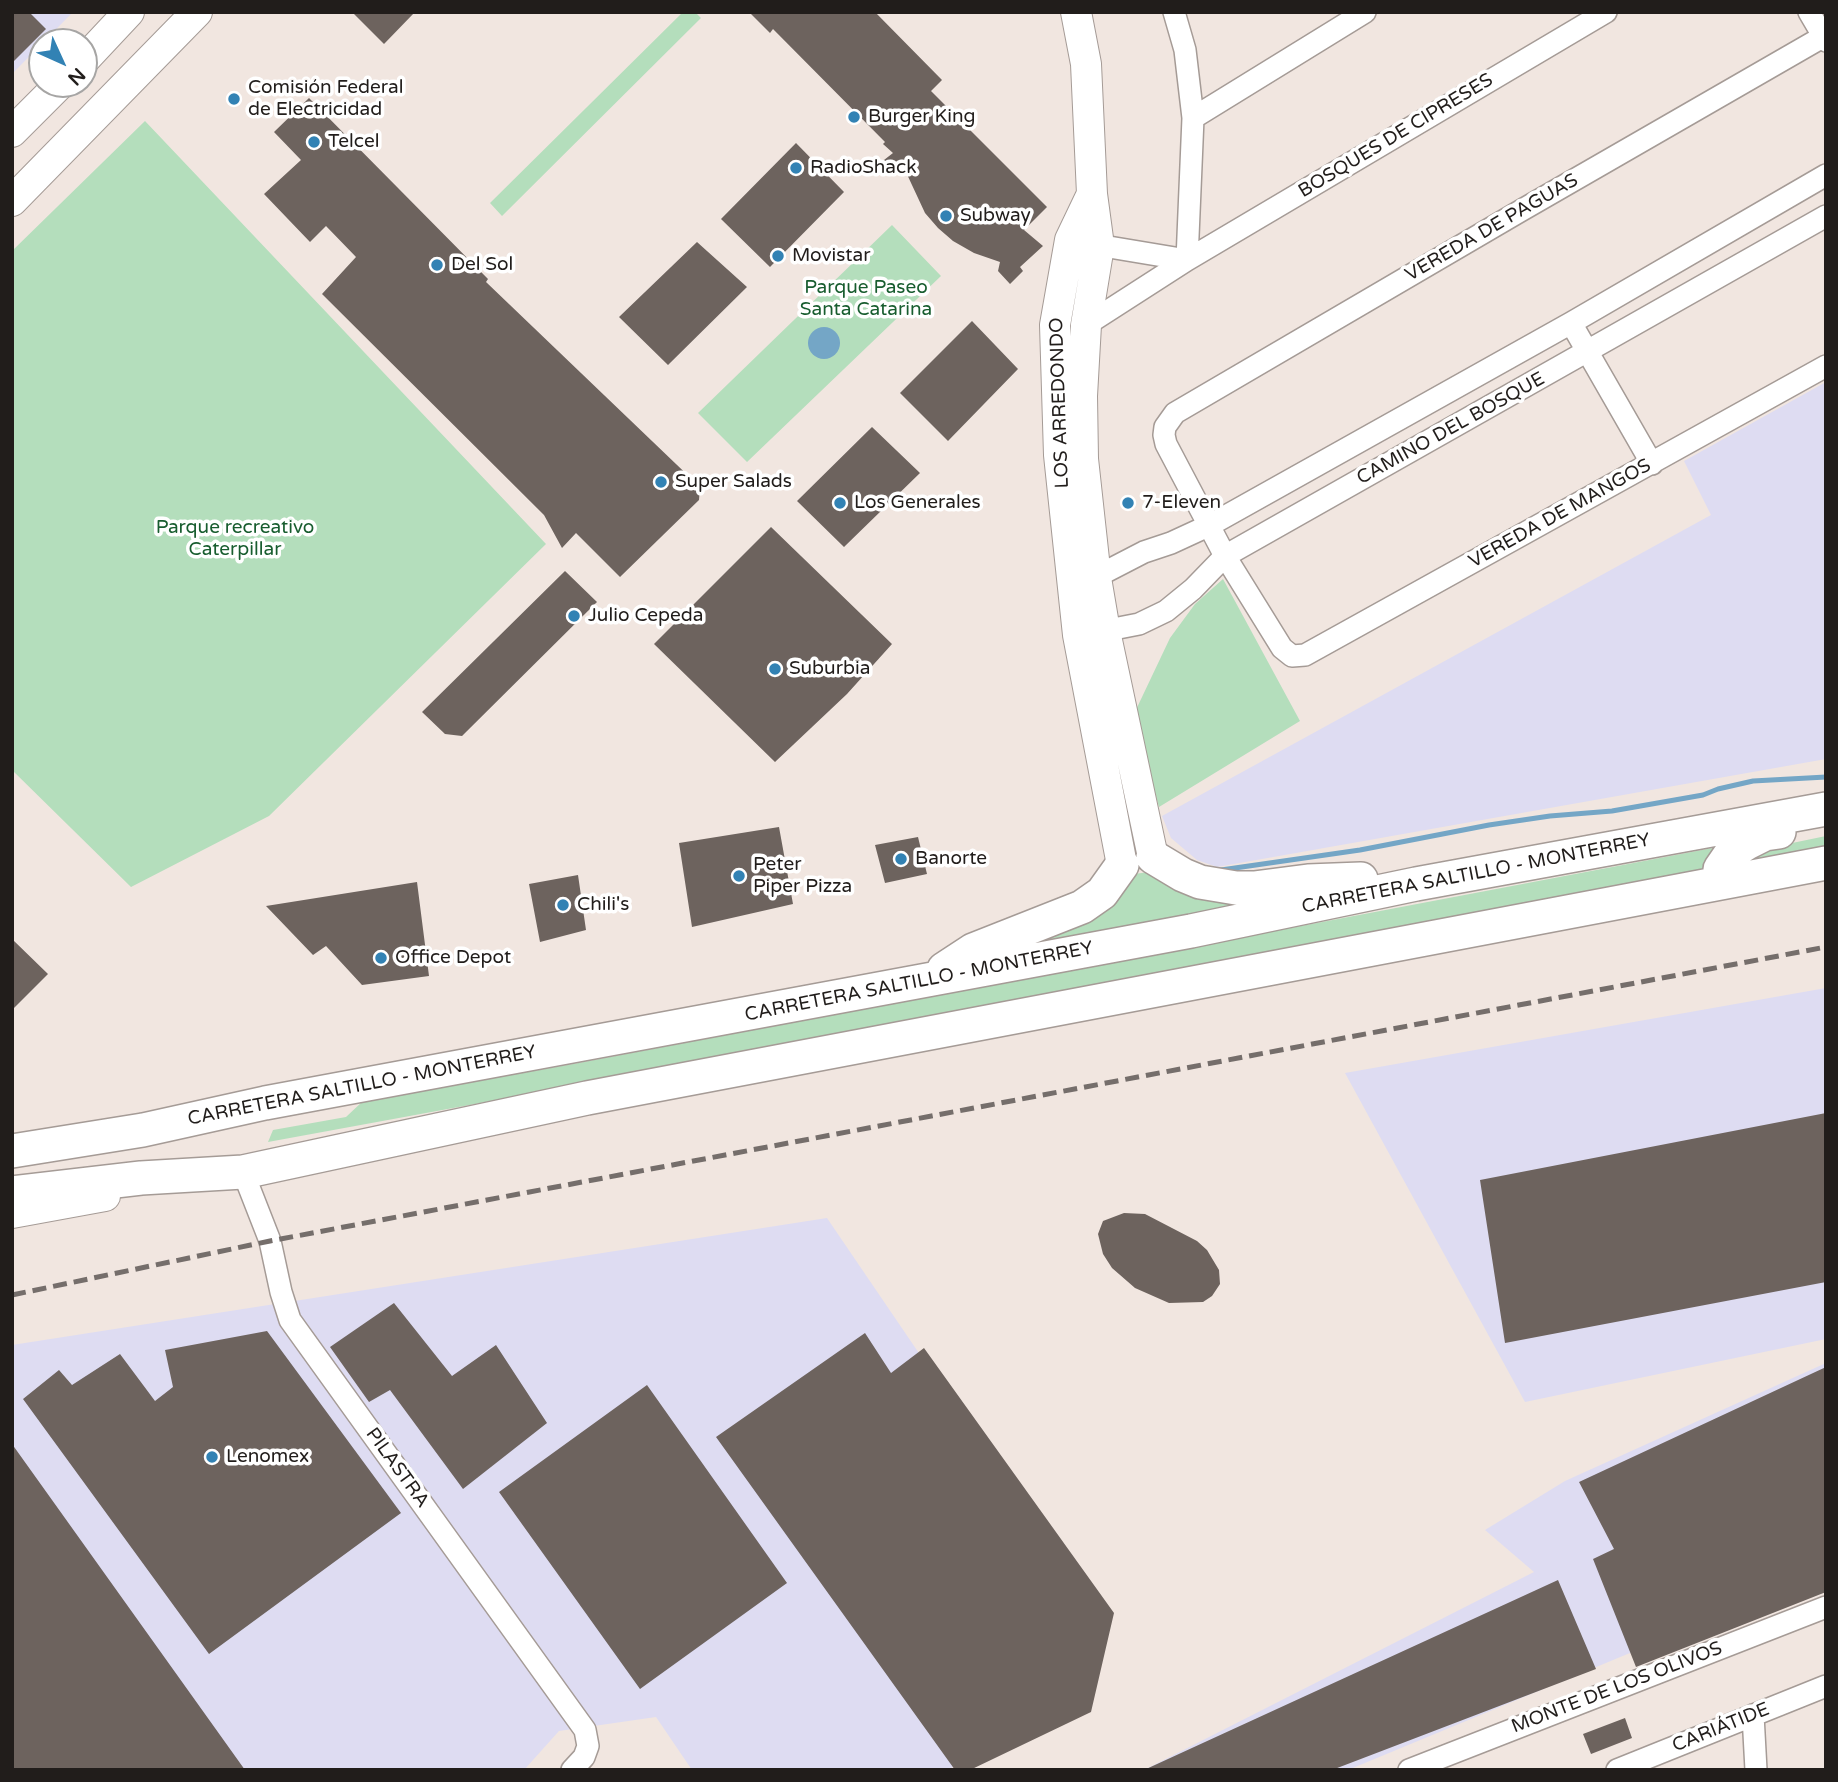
<!DOCTYPE html>
<meta charset="utf-8">
<style>
body{margin:0}
#map{position:relative;width:1838px;height:1782px;overflow:hidden;background:#f1e6e0;font-family:"Varela Round",sans-serif}
canvas{display:block}
.frame{position:absolute;inset:0;border:14px solid #211d1b;pointer-events:none}
.north{position:absolute;left:28px;top:28px;width:70px;height:70px;box-sizing:border-box;background:#fff;border:2px solid #a6a5a4;border-radius:50%;rotate:135deg;font-size:19px;font-weight:700;line-height:28px;text-align:center;color:#211d1b}
.north::after{content:'';display:block;margin:auto;width:24px;height:32px;background:#3282b4;clip-path:polygon(50% 0,100% 100%,50% 72%,0 100%)}
</style>
<div id="map">
<canvas width="1838" height="1782"></canvas>
<div class="frame"></div>
<div class="north">N</div>
</div>
<script>
const c = document.querySelector('canvas').getContext('2d');
c.lineJoin = 'round';
function fill(path, color) { c.fillStyle = color; c.fill(path, 'evenodd'); }
const toPath = rows => new Path2D(rows.map(r => 'M' + r).join(''));
function strokePath(path, color, width, dash) { c.strokeStyle = color; c.lineWidth = width; c.lineCap = dash ? 'butt' : 'round'; c.setLineDash(dash || []); c.stroke(path); }
function label(font, color, halo, rows, align = 'center') {
  c.font = font + ' "Varela Round",sans-serif'; c.lineWidth = 7; c.setLineDash([]); c.textBaseline = 'middle'; c.strokeStyle = halo; c.fillStyle = color; for (const [text, x, y, turn = 0] of rows) {
    c.save(); c.translate(x, y); c.rotate((+turn || 0) * Math.PI / 180); c.textAlign = isNaN(turn) ? turn : align; if (halo) c.strokeText(text, 0, 0); c.fillText(text, 0, 0); c.restore();
  }
}
fill(toPath([
 [12,12,73,12,12,74],
 [1826,382,1826,759,1217,867,1197,860,1171,838,1162,816,1711,515,1684,461],
 [1826,988,1826,1339,1525,1402,1345,1073],
 [827,1218,1093,1609,1065,1710,947,1770,692,1770,656,1717,559,1731,524,1770,12,1770,12,1345],
 [1826,1363,1826,1576,1642,1648,1348,1770,1146,1769,1534,1572,1485,1530,1565,1481]
]), '#dedcf2');
fill(toPath([
 [683,12,695,12,701,18,502,216,490,203],
 [145,121,546,544,269,816,131,887,12,770,12,251],
 [892,225,941,276,747,462,698,413],
 [1223,579,1300,721,1159,807,1133,716,1170,638,1195,604],
 [1826,836,1826,852,1761,861,1757,857,1757,853,1768,848],
 [1723,846,1707,872,633,1075,268,1142,273,1130,346,1117,363,1101,573,1064],
 [1156,871,1340,889,1002,948,1127,875]
]), '#b4debc');
fill(toPath([
 '808 343a16 16 0 1 1 32 0a16 16 0 1 1-32 0Z'
]), '#74a6c6');
strokePath(toPath([
 [1221,870,1360,850,1489,825,1550,816,1612,811,1703,795,1718,789,1753,781,1826,777]
]), '#74a6c6', 5);
fill(toPath([
 [12,12,29,12,46,29,12,63],
 [352,12,415,12,384,44],
 [749,12,875,12,942,80,931,91,1047,207,1024,230,1043,246,1020,267,1023,271,1010,284,998,271,1000,262,974,253,953,241,938,228,925,213,905,170,896,171,884,160,893,153,883,144,885,142,773,29,770,33],
 [309,98,488,279,486,282,700,487,699,500,620,577,576,533,562,548,544,515,322,294,356,257,326,226,310,242,264,194,301,160,274,132],
 [796,143,844,192,770,267,721,219],
 [697,242,747,287,668,365,619,317],
 [972,321,1018,369,948,441,900,393],
 [872,427,920,473,844,547,797,501],
 [771,527,892,644,847,694,775,762,654,644],
 [565,571,597,602,462,736,445,734,422,712],
 [779,827,793,904,692,927,679,843],
 [918,837,927,874,885,883,875,845],
 [578,875,586,930,540,942,529,884],
 [417,882,429,976,362,985,326,946,313,955,266,906],
 [12,939,48,974,12,1010],
 [1826,1113,1826,1282,1505,1343,1480,1180],
 [1124,1213,1145,1214,1197,1241,1207,1250,1219,1270,1220,1284,1212,1296,1203,1302,1169,1303,1135,1288,1112,1268,1103,1254,1098,1234,1103,1221],
 [394,1303,452,1376,496,1345,547,1423,463,1489,390,1390,369,1402,330,1347],
 [267,1331,401,1513,209,1654,23,1399,59,1370,72,1385,120,1354,155,1401,173,1387,165,1350],
 [865,1333,891,1373,924,1348,1114,1613,1091,1712,970,1770,955,1770,716,1437],
 [1826,1367,1826,1592,1636,1667,1593,1559,1614,1549,1579,1482],
 [647,1385,787,1583,640,1689,499,1492],
 [12,1444,245,1770,12,1770],
 [1558,1580,1596,1669,1332,1770,1144,1770],
 [1625,1718,1632,1738,1591,1754,1583,1734]
]), '#6d635e');
const street = toPath([
 [1174,12,1185,50,1193,118,1187,260],
 [1809,12,1826,41],
 [1826,35,1522,210,1175,413,1165,427,1164,435,1166,444,1225,556,1282,648,1292,656,1305,655,1826,366],
 [1193,118,1365,12],
 [1085,243,1187,260],
 [1571,323,1652,464],
 [1086,325,1187,260,1606,12],
 [1086,582,1144,552,1171,543,1210,525,1571,323,1826,175],
 [1093,633,1139,624,1166,611,1193,589,1225,556,1826,216],
 [243,1172,270,1241,281,1292,290,1320,585,1730,588,1746,584,1757,572,1770],
 [1753,1715,1756,1770],
 [1409,1770,1826,1607],
 [1617,1770,1826,1686]
]);
const secondary = toPath([
 [1076,12,1086,64,1092,194,1099,246,1086,325,1082,396,1083,459,1096,578,1105,631,1153,857],
 [84,60,129,12],
 [12,132,60,84],
 [1092,194,1070,240,1055,325,1059,455,1078,635,1122,865],
 [12,201,197,12],
 [12,1213,105,1196]
]);
const primary = toPath([
 [1153,857,1183,875,1200,882,1236,888,1254,888,1308,881,1361,879],
 [1721,882,1720,869,1731,853,1747,843,1765,834,1779,832],
 [944,969,973,950,1082,907,1102,893,1122,865],
 [12,1151,143,1130,265,1103,1191,931,1416,884,1826,809],
 [12,1193,141,1178,243,1172,587,1098,1826,863]
]);
strokePath(street, '#a59b96', 24);
strokePath(secondary, '#a59b96', 32);
strokePath(primary, '#a59b96', 36);
strokePath(street, '#fff', 21);
strokePath(secondary, '#fff', 30);
strokePath(primary, '#fff', 33);
strokePath(toPath([
 [12,1295,270,1241,1826,947]
]), '#756e6b', 5, [14, 7]);
for (const [x, y, r, color] of [
 [234,99,7,"#3282b4"],
 [854,117,7,"#3282b4"],
 [314,142,7,"#3282b4"],
 [796,168,7,"#3282b4"],
 [946,216,7,"#3282b4"],
 [778,256,7,"#3282b4"],
 [437,265,7,"#3282b4"],
 [661,482,7,"#3282b4"],
 [840,503,7,"#3282b4"],
 [1128,503,7,"#3282b4"],
 [574,616,7,"#3282b4"],
 [775,669,7,"#3282b4"],
 [901,859,7,"#3282b4"],
 [739,876,7,"#3282b4"],
 [563,905,7,"#3282b4"],
 [381,958,7,"#3282b4"],
 [212,1457,7,"#3282b4"]
]) { const dot = new Path2D(); dot.arc(x, y, r, 0, 2 * Math.PI); c.fillStyle = color; c.fill(dot); strokePath(dot, '#fff', 2.5); }
label('19px', '#211d1b', '#fff', [
 ["Comisión Federal",248,88],
 ["de Electricidad",248,110],
 ["Burger King",868,117],
 ["Telcel",328,142],
 ["RadioShack",810,168],
 ["Subway",960,216],
 ["Movistar",792,256],
 ["Del Sol",451,265],
 ["Super Salads",675,482],
 ["Los Generales",854,503],
 ["7-Eleven",1142,503],
 ["Julio Cepeda",588,616],
 ["Suburbia",789,669],
 ["Banorte",915,859],
 ["Peter",753,865],
 ["Piper Pizza",753,887],
 ["Chili's",577,905],
 ["Office Depot",395,958],
 ["Lenomex",226,1457]
], 'left');
label('19px', '#211d1b', '#fff', [
 ["BOSQUES DE CIPRESES",1396,136,-31],
 ["VEREDA DE PAGUAS",1492,228,-30],
 ["LOS ARREDONDO",1060,403,-92],
 ["CAMINO DEL BOSQUE",1451,429,-29],
 ["VEREDA DE MANGOS",1560,514,-29],
 ["CARRETERA SALTILLO - MONTERREY",1476,874,-11],
 ["CARRETERA SALTILLO - MONTERREY",919,982,-11],
 ["CARRETERA SALTILLO - MONTERREY",362,1086,-11],
 ["PILASTRA",397,1468,54],
 ["MONTE DE LOS OLIVOS",1617,1688,-21],
 ["CARIÁTIDE",1721,1728,-22]
]);
label('19px', '#185d2f', '#fff', [
 ["Parque Paseo",866,288],
 ["Santa Catarina",866,310],
 ["Parque recreativo",235,528],
 ["Caterpillar",235,550]
]);
</script>
